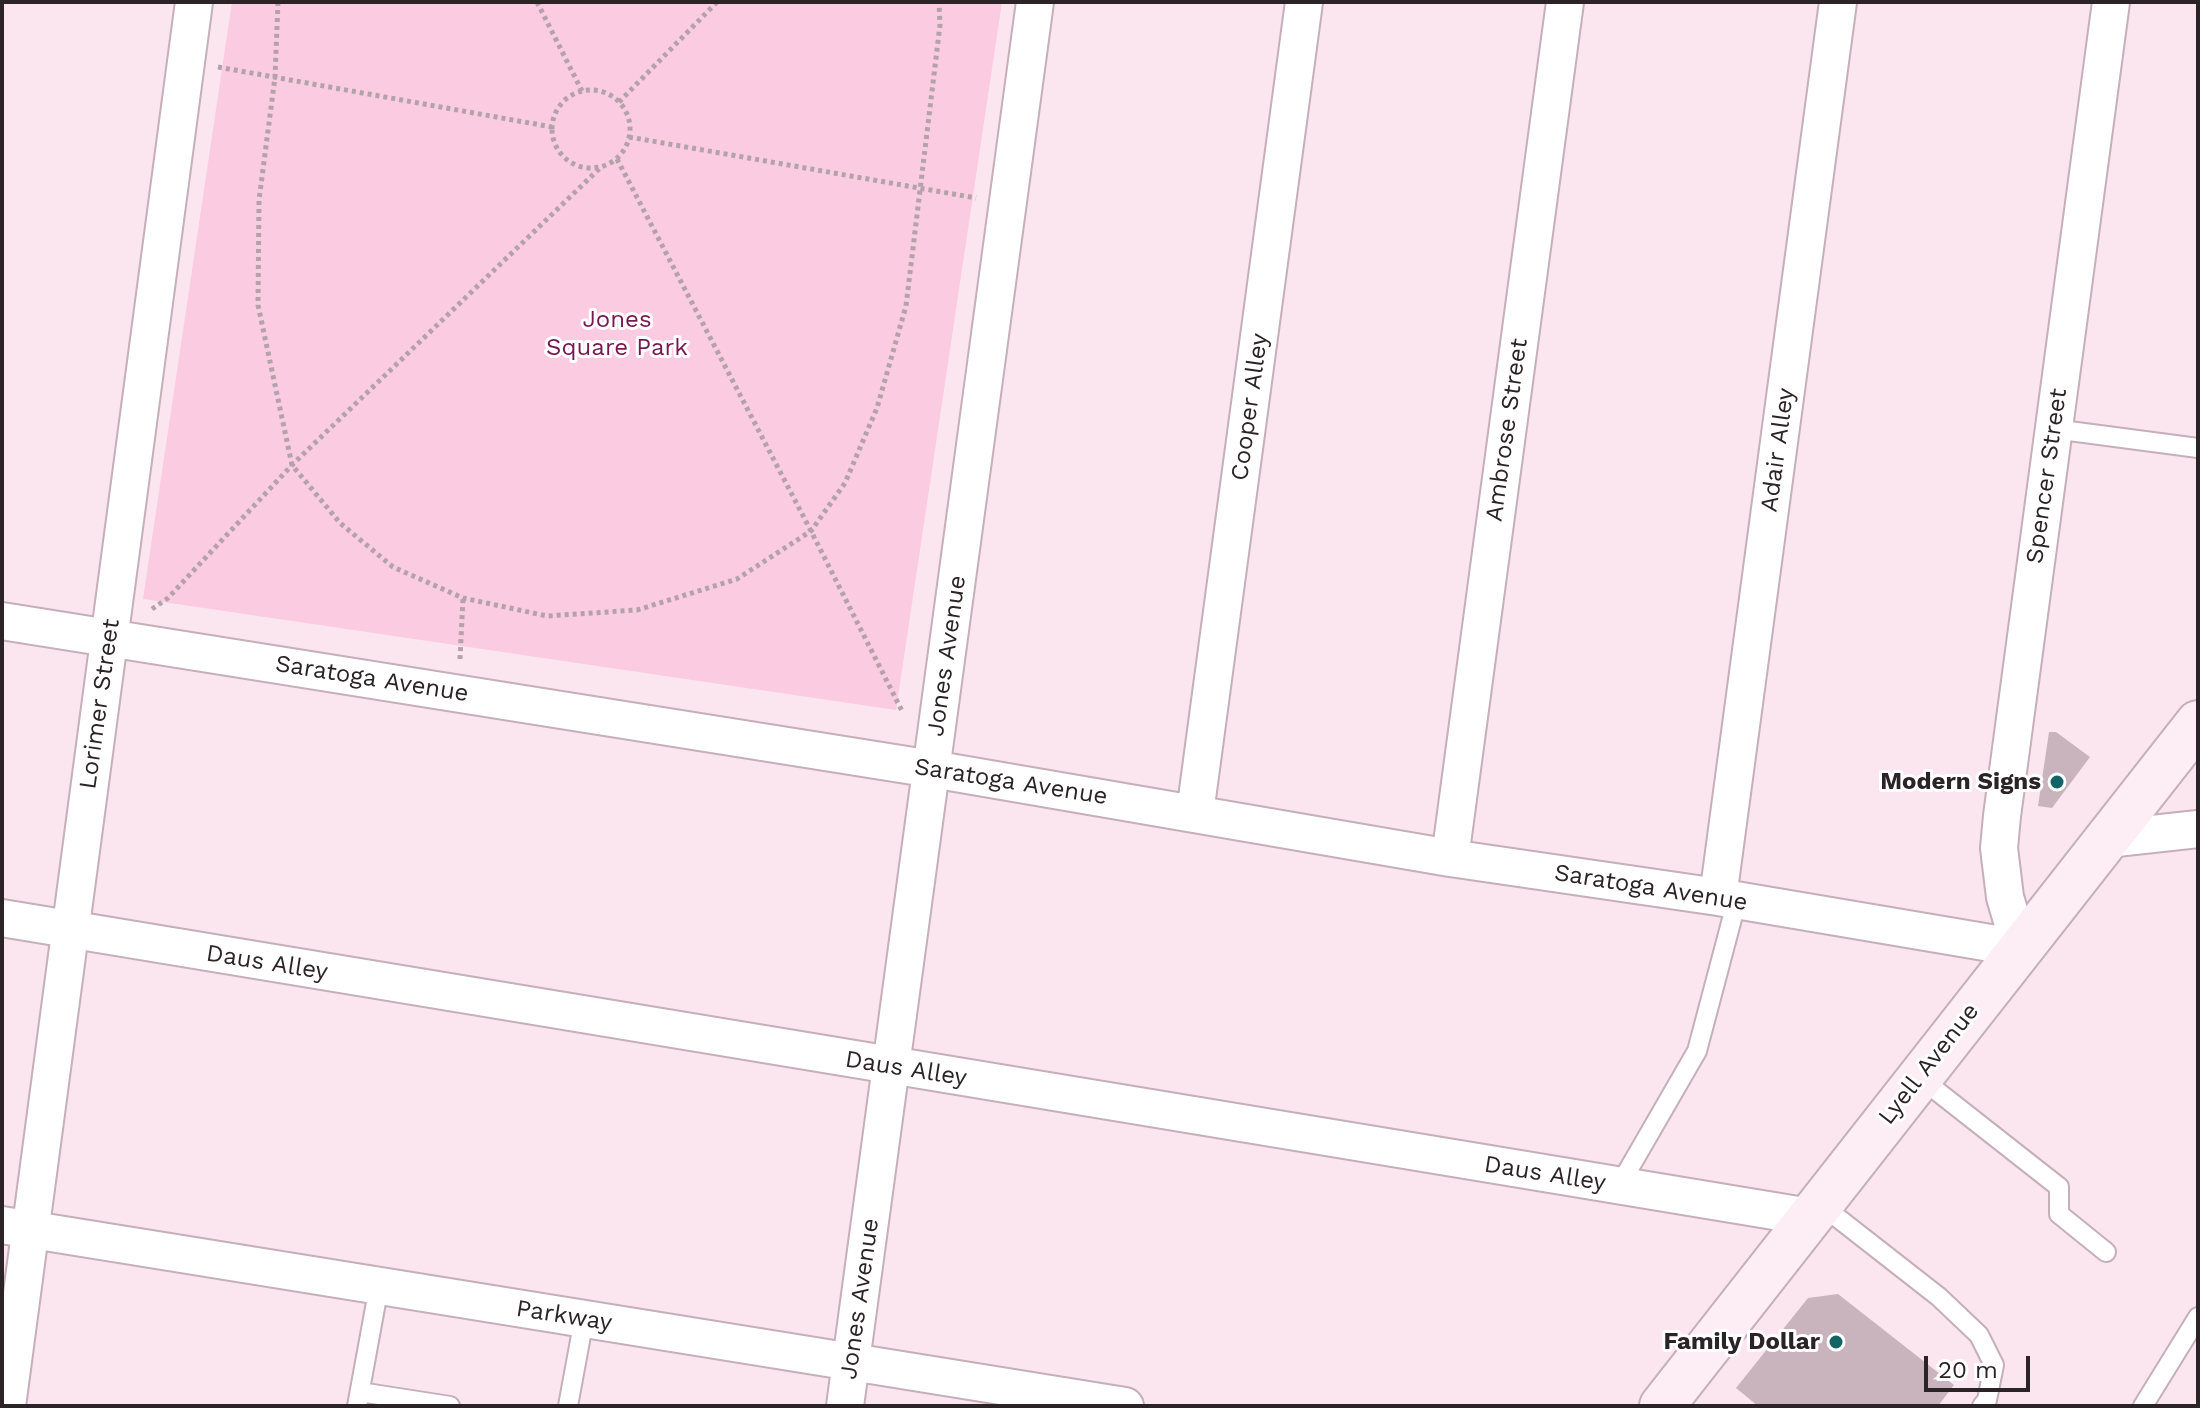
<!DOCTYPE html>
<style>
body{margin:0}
#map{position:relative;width:2200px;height:1408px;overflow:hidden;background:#fbe5ef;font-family:"Work Sans",sans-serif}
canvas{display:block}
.frame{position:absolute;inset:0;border:4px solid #2b2326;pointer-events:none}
.scale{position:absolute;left:1924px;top:1356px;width:106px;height:36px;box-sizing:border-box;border:4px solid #2b2326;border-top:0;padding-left:10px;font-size:24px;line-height:28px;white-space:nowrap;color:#2b2326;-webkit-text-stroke:6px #fff;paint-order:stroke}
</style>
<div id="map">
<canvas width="2200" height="1408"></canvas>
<div class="frame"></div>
<div class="scale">20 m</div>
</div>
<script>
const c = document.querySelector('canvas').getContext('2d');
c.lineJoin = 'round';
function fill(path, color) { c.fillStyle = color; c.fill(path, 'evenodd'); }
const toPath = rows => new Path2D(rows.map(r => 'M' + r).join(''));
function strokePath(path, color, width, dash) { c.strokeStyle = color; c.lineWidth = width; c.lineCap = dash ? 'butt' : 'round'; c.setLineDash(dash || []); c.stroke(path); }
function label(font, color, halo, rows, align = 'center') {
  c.font = font + ' "Work Sans",sans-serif'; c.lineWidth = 6; c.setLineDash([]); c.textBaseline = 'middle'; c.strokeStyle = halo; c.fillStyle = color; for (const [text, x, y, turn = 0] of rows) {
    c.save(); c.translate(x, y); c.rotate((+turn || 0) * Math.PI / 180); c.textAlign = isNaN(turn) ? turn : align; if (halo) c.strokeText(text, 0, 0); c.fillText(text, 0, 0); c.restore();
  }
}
fill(toPath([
 [232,2,1002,2,896,710,143,599]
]), '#fbcbe1');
fill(toPath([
 [2049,732,2056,732,2090,757,2052,808,2038,806],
 [1838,1294,1954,1385,1938,1406,1758,1406,1736,1388,1808,1298]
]), '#c9b3bd');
const lane = toPath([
 [2054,429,2198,448],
 [1919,1077,2059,1187,2059,1214,2106,1252],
 [1619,1186,1697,1051,1737,900],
 [1820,1204,1939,1297,1979,1335,1994,1365,1987,1400,1982,1406],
 [360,1392,450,1406],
 [357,1406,379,1286],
 [568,1406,584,1319],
 [2143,1406,2198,1317]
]);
const street = toPath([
 [2,621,932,769,1450,858,1718,897,2020,948,2005,897,1999,848,2002,816,2111,2],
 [1195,813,1304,2],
 [2107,839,2198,829],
 [1450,858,1565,2],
 [1718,897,1838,2],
 [2,918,1810,1217],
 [2,1225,1125,1406],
 [7,1406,194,2],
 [845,1406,1035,2]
]);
const secondary = toPath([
 [1662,1406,2198,723]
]);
strokePath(lane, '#c5afb9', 22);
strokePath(street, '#c5afb9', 40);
strokePath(secondary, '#c5afb9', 48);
strokePath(toPath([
 [278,2,275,77,259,200,258,305,292,465,340,523,393,567,463,598,547,616,637,610,737,579,811,531,845,483,877,408,906,306,940,25,939,2],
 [537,2,582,91],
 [218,67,552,127],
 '552 129a39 39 0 1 1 78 0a39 39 0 1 1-78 0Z',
 [619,102,717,2],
 [629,137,976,198],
 [617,159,811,531,902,711],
 [152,609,168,598,292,465,600,168],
 [460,659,463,598]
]), '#b3a2a9', 5, [4, 4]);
strokePath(lane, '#fff', 18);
strokePath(street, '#fff', 36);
strokePath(secondary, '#fdedf4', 44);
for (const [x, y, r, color] of [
 [2057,782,8,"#136367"],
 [1836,1342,8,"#136367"]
]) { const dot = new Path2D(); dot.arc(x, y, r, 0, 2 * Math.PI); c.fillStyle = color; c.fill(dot); strokePath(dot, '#fff', 3); }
label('24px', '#771850', '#fff', [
 ["Jones",617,320],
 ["Square Park",617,348]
]);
label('24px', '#2b2326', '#fff', [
 ["Cooper Alley",1250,407,-82],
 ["Ambrose Street",1507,430,-82],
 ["Adair Alley",1778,450,-82],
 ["Spencer Street",2047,476,-82],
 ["Jones Avenue",947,656,-82],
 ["Saratoga Avenue",372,679,9],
 ["Lorimer Street",100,704,-82],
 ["Saratoga Avenue",1011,782,9],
 ["Saratoga Avenue",1651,888,9],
 ["Daus Alley",267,963,9],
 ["Lyell Avenue",1929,1064,-52],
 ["Daus Alley",906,1069,9],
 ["Daus Alley",1545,1174,9],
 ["Jones Avenue",860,1299,-82],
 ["Parkway",564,1316,9]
]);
label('bold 24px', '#2b2326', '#fff', [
 ["Modern Signs",2041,782],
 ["Family Dollar",1820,1342]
], 'right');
</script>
